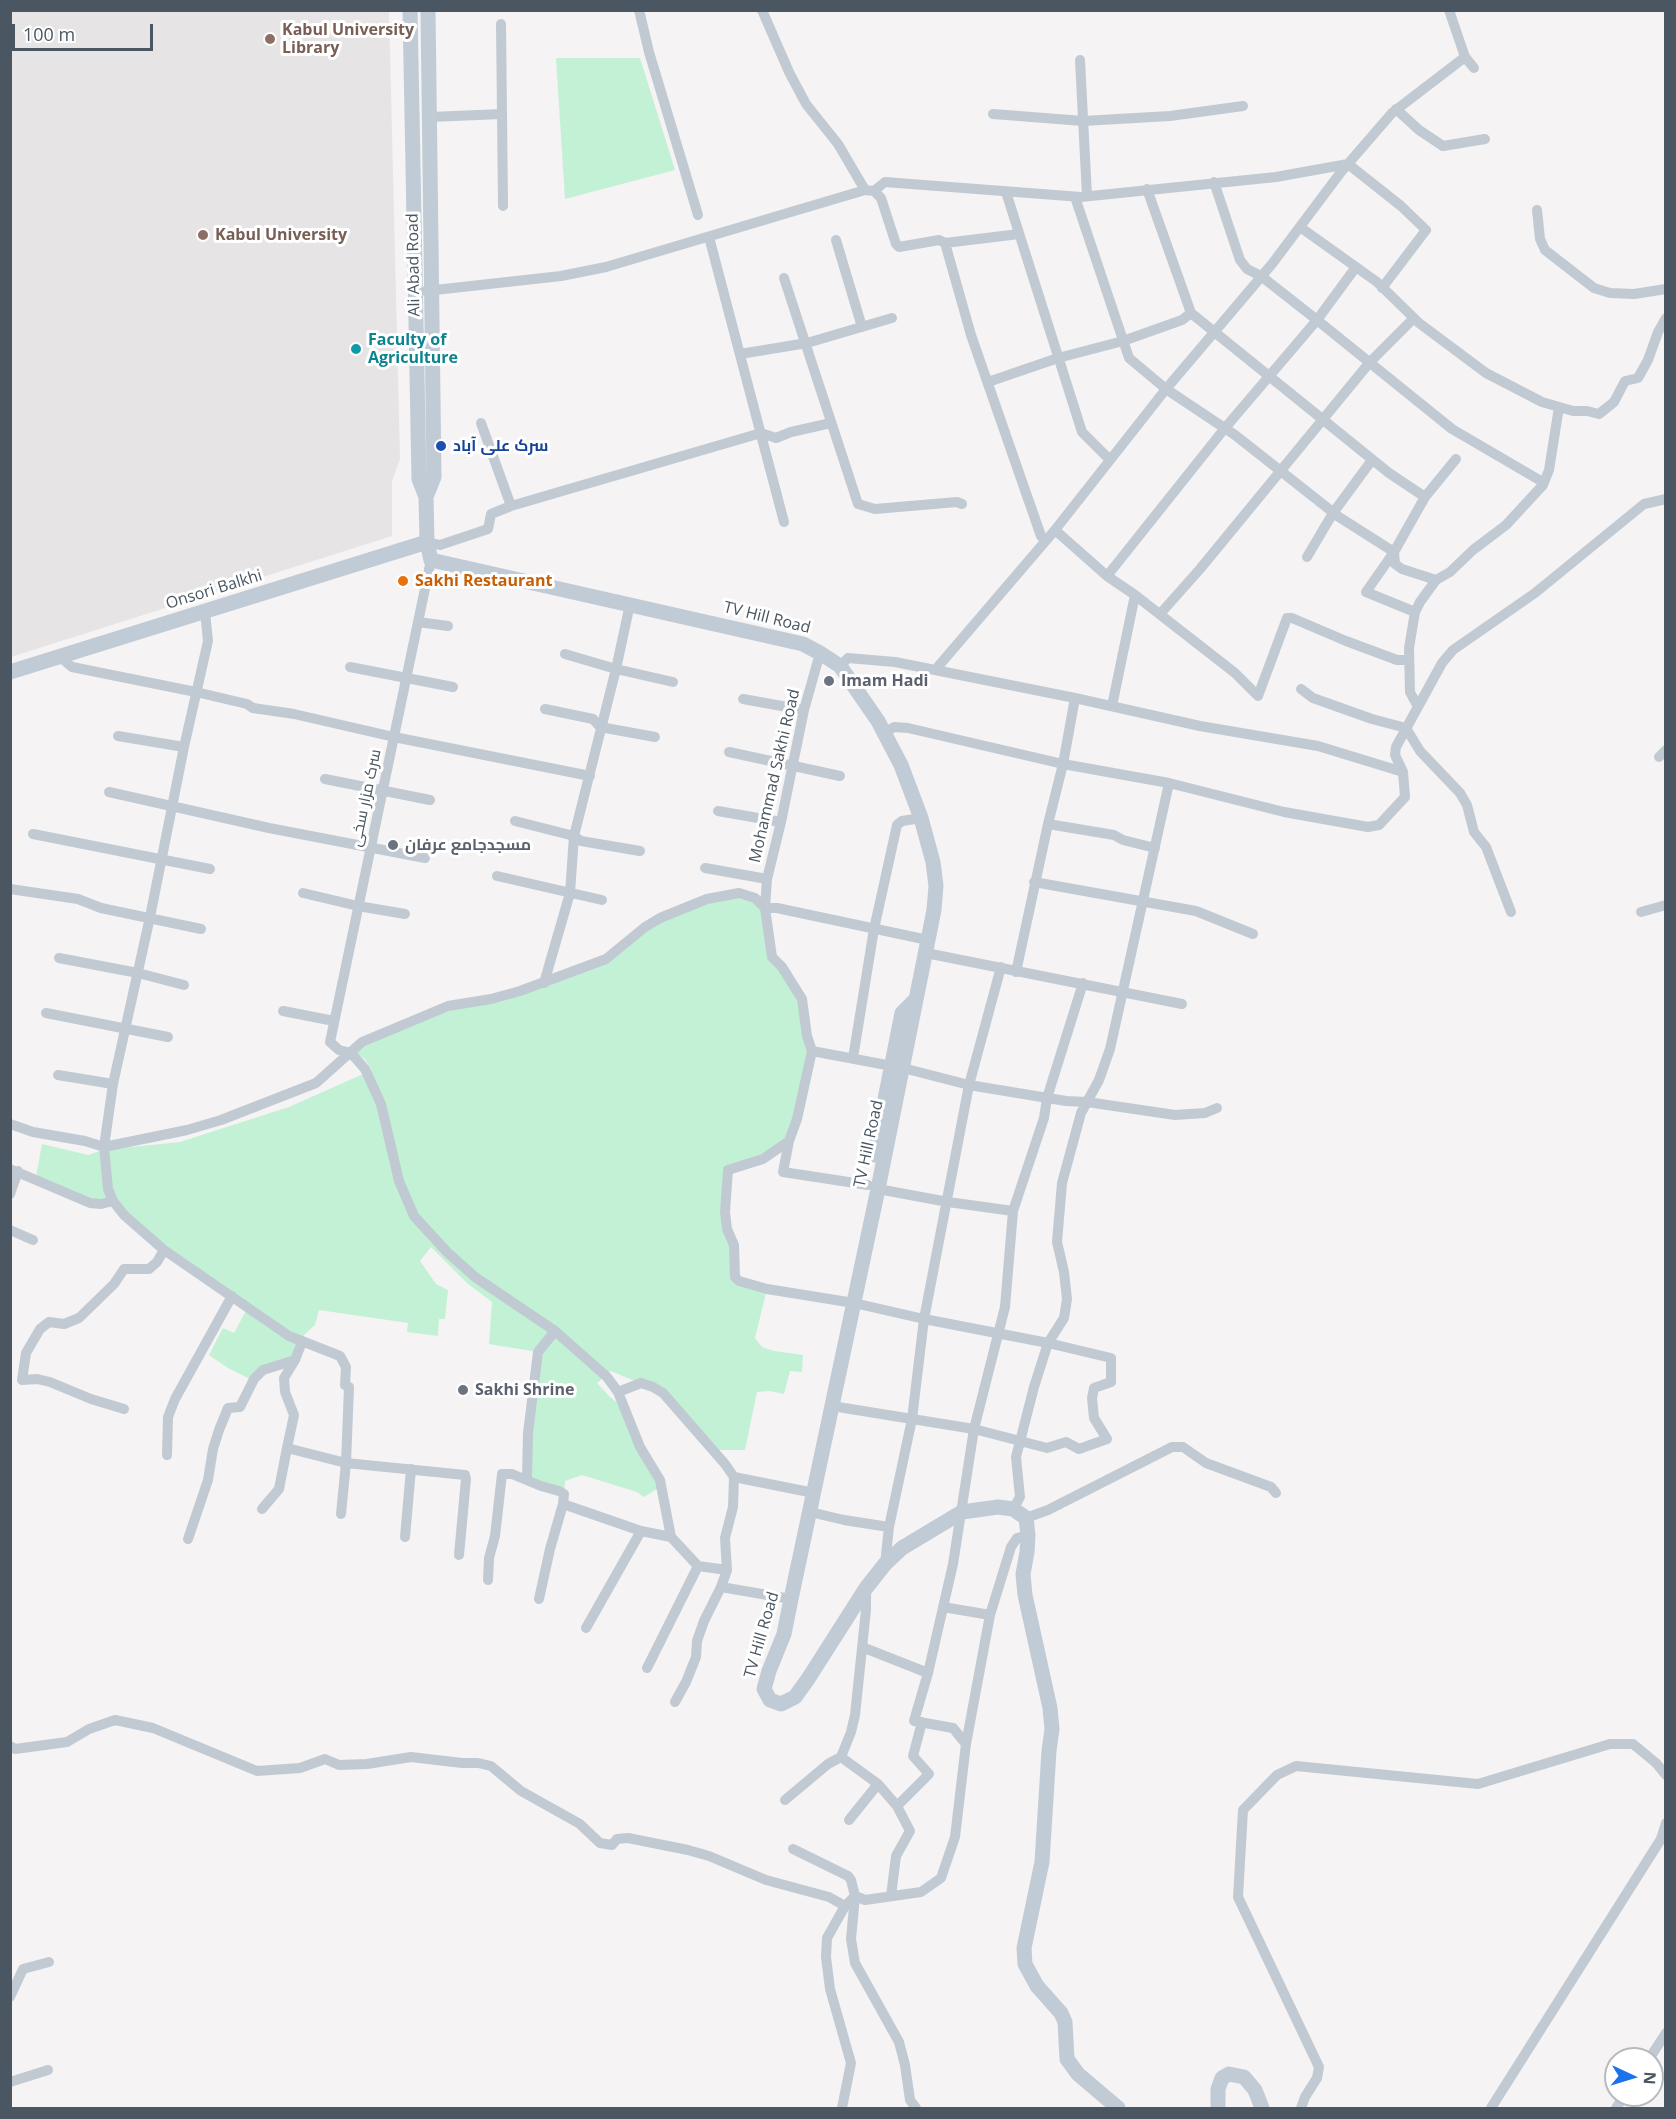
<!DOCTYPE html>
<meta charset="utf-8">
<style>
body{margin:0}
#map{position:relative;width:1676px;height:2119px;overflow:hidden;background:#f5f3f3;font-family:"Open Sans",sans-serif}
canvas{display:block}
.frame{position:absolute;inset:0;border:12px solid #4a5661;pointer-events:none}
.north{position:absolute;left:1604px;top:2047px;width:60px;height:60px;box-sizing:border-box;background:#fff;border:2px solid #b7bbc0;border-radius:50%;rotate:94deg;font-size:16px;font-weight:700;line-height:24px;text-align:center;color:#4a5661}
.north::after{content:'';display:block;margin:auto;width:21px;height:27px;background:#1a73e8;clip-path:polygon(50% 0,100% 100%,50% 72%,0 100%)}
.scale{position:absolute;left:12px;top:24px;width:141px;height:27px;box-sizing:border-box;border:3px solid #4a5661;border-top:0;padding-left:8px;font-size:18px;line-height:21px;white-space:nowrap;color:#4a5661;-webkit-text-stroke:4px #fff;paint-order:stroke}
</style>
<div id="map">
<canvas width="1676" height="2119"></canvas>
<div class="frame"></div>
<div class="north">N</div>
<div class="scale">100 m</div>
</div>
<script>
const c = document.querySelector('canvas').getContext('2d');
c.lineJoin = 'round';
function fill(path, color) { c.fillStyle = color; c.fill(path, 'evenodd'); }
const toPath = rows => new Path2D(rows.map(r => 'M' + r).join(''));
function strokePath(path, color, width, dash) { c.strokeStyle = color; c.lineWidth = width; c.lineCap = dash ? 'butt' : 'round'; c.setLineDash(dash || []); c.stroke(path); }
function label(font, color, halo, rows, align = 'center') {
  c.font = font + ' "Open Sans",Cairo,sans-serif'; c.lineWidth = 6; c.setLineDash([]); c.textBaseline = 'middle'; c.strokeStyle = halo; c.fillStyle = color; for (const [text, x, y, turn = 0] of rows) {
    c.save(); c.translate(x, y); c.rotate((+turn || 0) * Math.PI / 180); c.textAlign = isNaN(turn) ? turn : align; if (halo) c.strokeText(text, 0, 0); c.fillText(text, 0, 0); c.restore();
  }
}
fill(toPath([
 [11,10,389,11,400,459,392,481,392,536,11,657]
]), '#e6e4e5');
fill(toPath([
 [556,58,640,58,675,170,565,199],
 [739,893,765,908,772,957,802,999,812,1051,789,1141,729,1170,725,1212,735,1277,767,1289,755,1338,762,1347,774,1351,803,1355,802,1372,790,1371,784,1394,769,1391,757,1392,745,1450,717,1450,670,1396,611,1371,597,1383,610,1397,628,1410,663,1485,644,1497,637,1492,582,1475,565,1481,564,1494,527,1478,538,1352,489,1344,492,1302,467,1283,431,1247,420,1261,436,1284,448,1290,445,1319,439,1319,438,1336,407,1332,408,1323,319,1310,315,1325,304,1335,293,1362,252,1380,228,1368,209,1355,223,1328,234,1333,248,1307,126,1219,115,1196,96,1201,35,1182,42,1144,88,1155,103,1150,180,1142,289,1107,372,1070,364,1058,351,1053,448,1006,491,999,606,959,660,918]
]), '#c3f1d5');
strokePath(toPath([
 [639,10,649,52,698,215],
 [762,10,789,72,806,104,838,144,865,190],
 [1449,10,1465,57,1474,68],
 [501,24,503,206],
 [1080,60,1087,196],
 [1396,109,1419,130,1443,146,1485,139],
 [993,114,1083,121,1170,116,1243,106],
 [430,117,502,114],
 [1214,182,1240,260,1247,269,1261,276,1317,320,1452,429,1541,481,1543,485,1506,525,1473,550,1450,572,1436,580,1420,602,1415,612,1409,648,1410,692,1418,707],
 [1147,189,1191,313,1389,473,1425,497,1456,459],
 [874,191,881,198,896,244,899,247,939,240,945,243,971,335,1041,536,1046,540],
 [1006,192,1082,432,1110,460],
 [1075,197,1129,358,1166,389,1235,435,1339,517,1394,552,1395,564,1402,569,1436,580],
 [1537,210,1540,239,1545,250,1594,288,1610,293,1634,294,1666,289],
 [1300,227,1377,282,1419,323,1486,373,1542,402,1573,411,1587,411,1599,414,1614,402,1625,381,1638,378,1648,360,1658,332,1666,318],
 [709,237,784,522],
 [836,240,862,327],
 [945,243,1019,234],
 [784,278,858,504,875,509,957,502,962,504],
 [426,291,561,276,606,267,865,190,874,191,885,182,1081,197,1276,177,1348,164,1401,206,1426,230,1382,288],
 [740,354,807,343,892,318],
 [988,382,1058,358,1123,341,1182,320,1191,313],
 [481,423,511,506],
 [1543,485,1549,470,1559,407],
 [1055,530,1107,576,1135,595,1235,673,1258,696,1287,618,1292,618,1346,641,1397,660,1409,660],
 [427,542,440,545,488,529,491,514,511,506,761,433,776,438,791,432,831,423],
 [1307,557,1333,513,1372,460],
 [431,560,330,1042,339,1050,351,1053,365,1069,381,1104,399,1181,414,1216,447,1252,475,1277,555,1331,607,1377,618,1392,640,1447,660,1480,671,1537],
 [1107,576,1225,428,1317,320,1356,267],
 [205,612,208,641,184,747,150,917,113,1084,104,1147,108,1189,113,1201,124,1215,164,1250,289,1336,340,1356,346,1367,345,1385,349,1387,346,1463,465,1475,466,1479,459,1555],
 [1415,612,1366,592,1394,552,1425,497],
 [1160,614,1200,569,1370,362,1414,318],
 [418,622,448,626],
 [565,654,616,669,673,682],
 [60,657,72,667,196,692,247,704,253,708,294,714,394,737,590,776],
 [840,666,848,658,895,662,1075,698,1200,726,1318,746,1403,772,1405,797,1379,825,1368,827,1284,812,1169,783,1063,764,908,728,894,727,884,733],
 [350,667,453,687],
 [936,669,1055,530,1166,389,1272,264,1341,172,1392,113,1465,57],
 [1301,689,1313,698,1372,719,1406,728,1420,751,1460,793,1467,805,1474,832,1486,847,1511,912],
 [743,699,804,710],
 [1112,706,1135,595],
 [545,709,593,719,600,727,655,737],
 [118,736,184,747],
 [729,752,840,776],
 [1659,757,1666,750],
 [1403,772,1395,755,1396,747,1442,663,1453,650,1535,593,1644,504,1666,499],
 [325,779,430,800],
 [109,792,269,828,425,858],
 [718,811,781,822],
 [515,821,574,836,581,841,640,851],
 [1048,824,1114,835,1123,840,1155,848],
 [33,834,210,869],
 [705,868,767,879],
 [497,876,602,900],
 [1034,882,1196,911,1253,934],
 [10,889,78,899,101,908,201,929],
 [303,893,358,906,405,914],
 [765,908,767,879,781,822,804,710,820,653],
 [765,908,777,908,928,940],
 [1641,912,1666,905],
 [926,953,1182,1004],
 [59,958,138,973,184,985],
 [1016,972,1048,824,1063,764,1075,698],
 [544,983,570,893,574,836,616,669,630,604],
 [283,1011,334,1021],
 [46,1013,168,1037],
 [812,1051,892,1066],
 [853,1058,874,929,897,825,902,821,921,818],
 [903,1068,969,1085,1066,1101,1087,1102,1175,1115,1205,1113,1217,1108],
 [58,1075,113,1084],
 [10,1124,33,1132,85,1141,104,1147,187,1130,221,1120,316,1083,362,1042,448,1006,491,999,520,991,606,959,645,927,660,918,707,899,739,893,755,898,765,908,772,957,782,967,802,999,807,1036,812,1051,797,1119,789,1141,763,1159,728,1170,725,1212,727,1229,734,1245,735,1277,739,1281,767,1289,854,1303,924,1319,1048,1343,1111,1358,1111,1382,1094,1388,1092,1398,1094,1418,1107,1439,1079,1449,1066,1442,1047,1448,974,1429,832,1406],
 [789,1141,783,1172,868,1185],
 [10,1169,90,1203,101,1204,113,1201],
 [878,1189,948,1202,1013,1211],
 [10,1194,18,1171],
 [10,1230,33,1240],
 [302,1342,295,1360,284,1378,285,1392,294,1415,287,1448,346,1463,341,1514],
 [618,1392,641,1383,653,1387,663,1393,725,1464,734,1477,733,1507,725,1538,727,1570,721,1587,704,1621,697,1641,696,1657,686,1682,675,1702],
 [124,1409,91,1399,50,1382,37,1379,22,1380,26,1353,40,1329,49,1322,64,1324,79,1318,114,1284,124,1269,149,1269,157,1262,164,1250],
 [167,1455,168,1417,175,1399,232,1296],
 [734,1477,814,1493],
 [527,1478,528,1433,538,1352,555,1331],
 [262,1509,279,1489,287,1448],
 [1013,1509,1020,1497,1016,1457,1034,1387,1048,1343,1064,1318,1067,1299,1064,1272,1057,1242,1062,1183,1081,1113,1099,1080,1110,1049,1169,783],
 [810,1512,844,1520,889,1527],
 [1026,1518,1048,1510,1172,1447,1183,1447,1206,1463,1271,1487,1276,1493],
 [405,1537,411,1469],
 [188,1539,208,1480,213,1449,219,1430,228,1408,240,1407,254,1379,263,1370,295,1360],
 [885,1564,889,1527,912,1419,924,1319,969,1085,1001,967],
 [488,1580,489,1558,495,1536,502,1474,512,1474,541,1486,559,1491,564,1494,563,1504,641,1531,671,1537,698,1566,727,1570],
 [721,1587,791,1599],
 [539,1599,550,1549,563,1504],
 [943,1607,990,1615],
 [586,1628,641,1531],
 [862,1647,928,1673],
 [647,1668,698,1566],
 [966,1744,953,1728,914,1721,928,1673,953,1564,974,1429,1005,1307,1013,1211,1044,1118,1047,1098,1083,983],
 [10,1746,15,1749,67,1742,89,1729,115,1720,153,1728,257,1771,300,1768,325,1759,339,1765,367,1764,411,1757,462,1763,478,1763,491,1766,521,1791,580,1824,600,1843,612,1845,617,1839,628,1838,688,1850,709,1856,766,1880,829,1897,845,1906],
 [841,1757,878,1784,897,1806],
 [785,1800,828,1764,841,1757,851,1732,855,1715,866,1610,866,1588],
 [849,1820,878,1784],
 [793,1849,848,1876,851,1880,855,1896,851,1939,855,1963,899,2042,905,2065,910,2100,916,2108],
 [891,1896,896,1856,910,1831,897,1806,929,1774,913,1756,922,1722],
 [10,1997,23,1969,49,1962],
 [1649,2059,1666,2033],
 [10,2082,48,2070],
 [842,2108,851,2063,830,1989,826,1957,827,1938,845,1906,855,1896,865,1900,921,1892,941,1878,955,1837,966,1744,990,1615,1011,1547,1017,1538,1028,1535],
 [1301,2108,1305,2097,1317,2078,1319,2067,1238,1897,1243,1810,1277,1775,1296,1766,1478,1784,1610,1744,1633,1744,1656,1763,1666,1775],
 [1491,2108,1661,1839,1666,1823],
 [1616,2108,1625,2095]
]), '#c1cad2', 10);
strokePath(toPath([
 [410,10,419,479,426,497],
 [428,10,434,477,426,497,427,542,431,560,803,644,820,653,840,666,878,721,901,765,921,818,933,862,936,886,934,910,878,1189,791,1599,784,1634,769,1671,764,1689,770,1700,781,1704,795,1697,808,1679,866,1588,885,1564,902,1548,962,1512,998,1507,1013,1509,1026,1518,1028,1535,1027,1552,1023,1574,1025,1595,1050,1708,1052,1729,1049,1751,1042,1862,1024,1948,1025,1964,1037,1986,1061,2013,1065,2022,1067,2059,1078,2074,1118,2108],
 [10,672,427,542],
 [874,1155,902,1013,916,999],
 [1218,2108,1218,2089,1222,2078,1229,2074,1244,2077,1255,2090,1262,2108]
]), '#c1cbd6', 15);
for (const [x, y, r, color] of [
 [270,39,6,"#8d6e63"],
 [203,235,6,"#8d6e63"],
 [356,349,6,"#0f9aa8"],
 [441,446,6,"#1a4fb4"],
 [403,581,6,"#e8710a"],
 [829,681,6,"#6b7280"],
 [393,845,6,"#6b7280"],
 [463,1390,6,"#6b7280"]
]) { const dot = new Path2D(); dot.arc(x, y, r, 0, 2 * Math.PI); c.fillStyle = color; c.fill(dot); strokePath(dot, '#fff', 2); }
label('bold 16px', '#785e54', '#fff', [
 ["Kabul University",282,30],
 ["Library",282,48],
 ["Kabul University",215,235]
], 'left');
label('16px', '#4a5661', '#fff', [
 ["Ali Abad Road",414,265,-91],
 ["Onsori Balkhi",214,590,-17],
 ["TV Hill Road",767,618,14],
 ["Mohammad Sakhi Road",775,776,-77],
 ["سرک مزار سخی",366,798,-78],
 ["TV Hill Road",869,1144,-78],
 ["TV Hill Road",762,1635,-74]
]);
label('bold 16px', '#0d838f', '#fff', [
 ["Faculty of",368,340],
 ["Agriculture",368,358]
], 'left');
label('bold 16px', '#164399', '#fff', [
 ["سرک علی آباد",453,446]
], 'left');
label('bold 16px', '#c56008', '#fff', [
 ["Sakhi Restaurant",415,581]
], 'left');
label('bold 16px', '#5b616d', '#fff', [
 ["Imam Hadi",841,681],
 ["مسجدجامع عرفان",405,845],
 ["Sakhi Shrine",475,1390]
], 'left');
</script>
